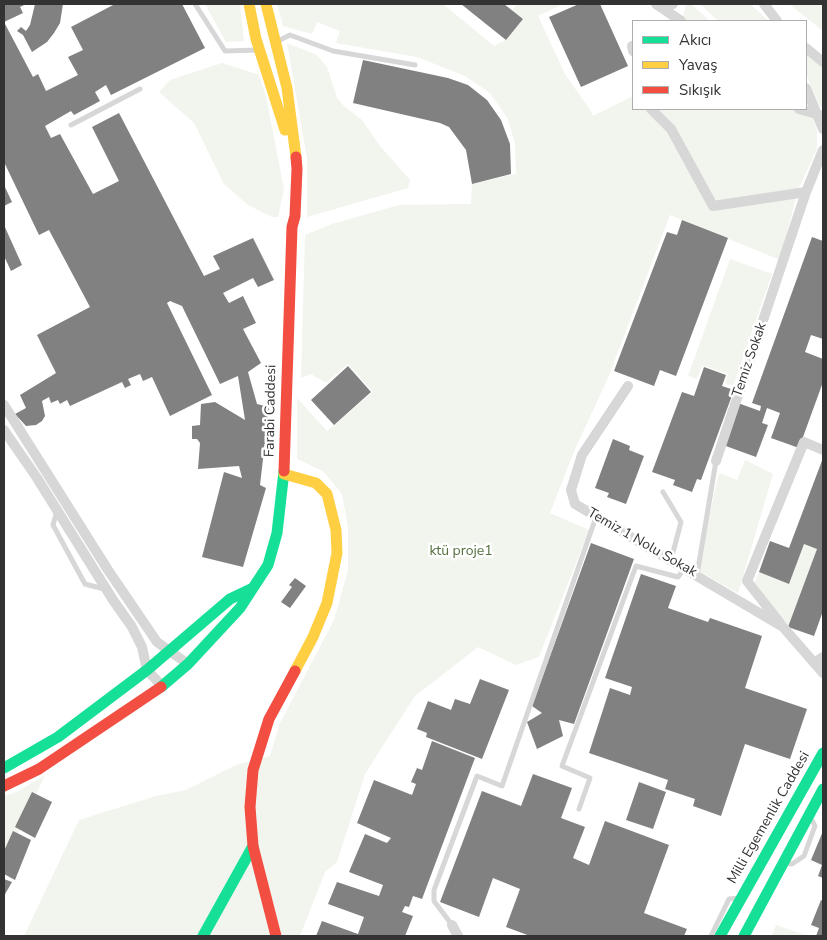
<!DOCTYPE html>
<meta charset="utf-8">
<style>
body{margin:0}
#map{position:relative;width:827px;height:940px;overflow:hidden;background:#fff;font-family:"Nunito Sans",sans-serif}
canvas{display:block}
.frame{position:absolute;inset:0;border:5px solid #333;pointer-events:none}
.legend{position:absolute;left:632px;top:20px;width:175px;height:90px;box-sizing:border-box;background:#fff;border:1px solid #adadad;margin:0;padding:6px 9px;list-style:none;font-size:15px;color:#333}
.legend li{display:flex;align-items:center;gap:10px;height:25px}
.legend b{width:25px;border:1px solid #adadad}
</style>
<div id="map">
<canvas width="827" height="940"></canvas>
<div class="frame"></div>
<ul class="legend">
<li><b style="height:6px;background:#16e098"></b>Akıcı</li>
<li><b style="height:6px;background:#ffcf43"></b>Yavaş</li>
<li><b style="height:6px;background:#f24e42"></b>Sıkışık</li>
</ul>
</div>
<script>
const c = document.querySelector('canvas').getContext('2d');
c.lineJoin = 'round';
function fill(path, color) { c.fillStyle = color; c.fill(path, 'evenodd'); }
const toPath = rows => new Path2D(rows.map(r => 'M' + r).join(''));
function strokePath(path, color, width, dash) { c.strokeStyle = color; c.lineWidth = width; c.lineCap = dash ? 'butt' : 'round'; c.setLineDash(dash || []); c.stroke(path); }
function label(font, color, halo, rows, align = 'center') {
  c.font = font + ' "Nunito Sans",sans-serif'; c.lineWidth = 5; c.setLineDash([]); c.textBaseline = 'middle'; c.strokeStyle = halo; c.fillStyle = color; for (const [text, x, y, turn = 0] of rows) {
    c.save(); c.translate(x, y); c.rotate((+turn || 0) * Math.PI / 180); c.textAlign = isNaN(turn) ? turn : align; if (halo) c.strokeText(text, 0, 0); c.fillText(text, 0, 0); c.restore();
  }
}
fill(toPath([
 [205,4,240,4,244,41,226,42],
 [277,4,443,4,494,46,506,40,523,19,512,10,517,4,563,4,538,16,566,76,589,108,593,116,633,96,633,109,806,109,806,101,817,130,817,149,798,190,780,260,670,215,608,378,575,449,550,513,589,530,539,657,516,665,478,647,415,696,365,774,337,862,325,872,300,936,24,936,79,820,156,796,186,790,236,765,270,756,280,723,334,620,348,570,348,528,342,494,323,471,297,459,297,398,327,431,373,392,348,364,326,383,311,374,301,378,305,235,332,224,399,205,471,204,472,184,516,174,515,144,508,119,490,93,465,76,417,57,336,43,340,31,317,22,312,34,283,26],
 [686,4,691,4,710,21,682,21],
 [700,4,750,4,769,21,718,21],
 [789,4,823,4,823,31],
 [287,43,317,55,327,67,337,98,344,106,362,120,380,146,410,180,408,188,307,217,307,158],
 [806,53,823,66,823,108,820,107,806,74],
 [222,63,259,75,266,97,284,189,278,217,272,217,248,205,224,184,194,123,159,92,170,80],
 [730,259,772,274,733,386,725,383,728,374,702,365,697,379,688,376],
 [745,460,773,474,738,593,697,570,719,473,737,480],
 [804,544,817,549,788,627,754,584,759,572,789,584],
 [45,775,4,864,4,796,17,792],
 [776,925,809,936,772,936]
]), '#f1f5ed');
fill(toPath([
 [4,4,26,4,20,7,23,13,4,22,33,77,38,74,46,91,78,75,68,57,83,50,71,27,115,4,182,4,205,48,111,95,106,85,95,92,100,101,74,115,71,111,45,126,51,138,60,134,93,194,119,181,92,127,119,113,204,276,220,269,213,256,253,238,274,280,258,287,253,278,223,293,229,303,243,296,256,323,243,329,261,363,248,372,257,404,269,407,260,485,266,488,243,567,202,557,224,472,242,478,239,466,198,469,200,443,197,439,192,439,192,426,200,425,201,404,215,402,245,420,238,376,220,384,182,306,170,301,167,303,212,395,170,416,152,377,143,381,140,374,128,379,131,385,125,388,122,382,70,406,67,400,60,404,58,400,51,403,49,397,42,401,45,416,42,421,36,425,26,426,15,414,26,408,20,395,56,373,37,335,90,307,49,230,39,235,4,162],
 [35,4,63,4,60,23,54,33,47,42,32,52,23,35,17,31,21,27,26,31,30,25],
 [461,4,504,4,523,19,506,40],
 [579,4,600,4,628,66,581,87,549,17],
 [363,60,448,78,468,85,487,100,501,120,510,144,511,174,472,184,466,150,449,127,440,123,353,103],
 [4,185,12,202,4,206],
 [682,220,728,238,676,376,660,370,654,386,614,371,667,232,677,235],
 [4,225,22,265,11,271,4,256],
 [812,237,823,241,823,339,811,335,805,352,823,359,823,382,799,448,771,438,780,413,767,408,762,423,768,425,756,457,723,445,738,403,760,411,761,406,752,403],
 [348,366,371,392,334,425,311,400],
 [704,367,726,375,722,386,734,390,701,480,697,479,692,492,673,485,675,480,652,472,682,392,694,396],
 [613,439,630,446,629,450,644,456,626,504,607,497,609,493,595,488],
 [823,458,823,611,814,636,788,627,817,549,804,544,789,584,759,572,770,541,789,548],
 [591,543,634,559,574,724,559,720,563,736,537,749,527,722,542,713,532,706],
 [641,574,676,586,668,608,708,622,710,618,762,636,745,688,807,709,790,759,745,744,721,816,693,806,695,799,665,789,668,780,589,753,610,688,630,695,632,687,605,678],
 [295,578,306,586,290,608,281,602,292,587,289,585],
 [480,679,509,690,482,759,426,737,427,733,417,729,428,701,451,710,455,699,470,704],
 [432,741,475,758,422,899,413,896,409,907,405,906,402,912,413,916,405,936,316,936,322,921,358,934,364,917,328,904,337,882,379,896,383,885,349,872,365,834,387,843,391,838,357,823,374,780,412,795,416,784,411,782,417,768,422,770],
 [533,774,572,788,561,818,585,827,573,858,589,865,605,821,669,845,644,913,687,929,684,936,530,936,506,927,520,889,493,878,479,917,440,902,482,791,521,806],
 [639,782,666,792,653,829,626,820],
 [32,792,52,802,35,838,15,827],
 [13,831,31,840,15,880,4,874,4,851],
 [823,831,823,878,818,876,822,865,811,860],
 [4,879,12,882,4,896],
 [821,900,823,901,823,936,816,936,819,928,811,925]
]), '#818181');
strokePath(toPath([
 [195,4,225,51,258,50],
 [276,42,290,35,333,51,415,65],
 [71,125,140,89],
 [663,492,681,522,671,560],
 [57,511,53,525,85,584,104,589],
 [697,575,716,461],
 [579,809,590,778,562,766,636,566,678,577,685,568],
 [785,863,792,864,804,856,815,826,810,816],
 [452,925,434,901,434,890,477,776,502,786,596,517],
 [711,936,729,899,740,898]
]), '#d7d7d7', 5);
strokePath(toPath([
 [656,4,662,8,673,4],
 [764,4,777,21],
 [662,8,681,21],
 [632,46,633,51],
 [806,48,823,62],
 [806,88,823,129],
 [651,109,671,129,713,206,806,192],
 [799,109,820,115],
 [628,386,582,455,571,490,575,504,783,627,823,673],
 [4,405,108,570,157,642,188,664],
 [4,430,37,478,113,600,132,627,142,647,147,670,162,686],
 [716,461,806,192,823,150],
 [780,623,747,581,804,442,823,450],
 [814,663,823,657],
 [452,925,458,936]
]), '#d7d7d7', 10);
strokePath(toPath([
 [161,687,188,664,240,608,268,565,277,533,284,471],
 [4,768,58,737,147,670,230,599,251,589],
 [203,936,253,846],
 [720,936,823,753],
 [744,936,823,789]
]), '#16e098', 11);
strokePath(toPath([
 [249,4,256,39,285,130],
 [266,4,287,88,296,157],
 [284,474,316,483,327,494,336,530,337,553,327,603,313,637,295,671]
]), '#ffcf43', 11);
strokePath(toPath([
 [284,471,292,227,295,216,297,169,296,157],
 [4,786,39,769,161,687],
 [276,936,253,846,250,807,253,770,269,719,295,671]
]), '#f24e42', 11);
label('14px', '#333', '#fff', [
 ["Temiz Sokak",750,360,-71],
 ["Farabi Caddesi",271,411,-89],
 ["Temiz 1 Nolu Sokak",642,543,30],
 ["Milli Egemenlik Caddesi",769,818,-60]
]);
label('14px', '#56703f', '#fff', [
 ["ktü proje1",461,552]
]);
</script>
